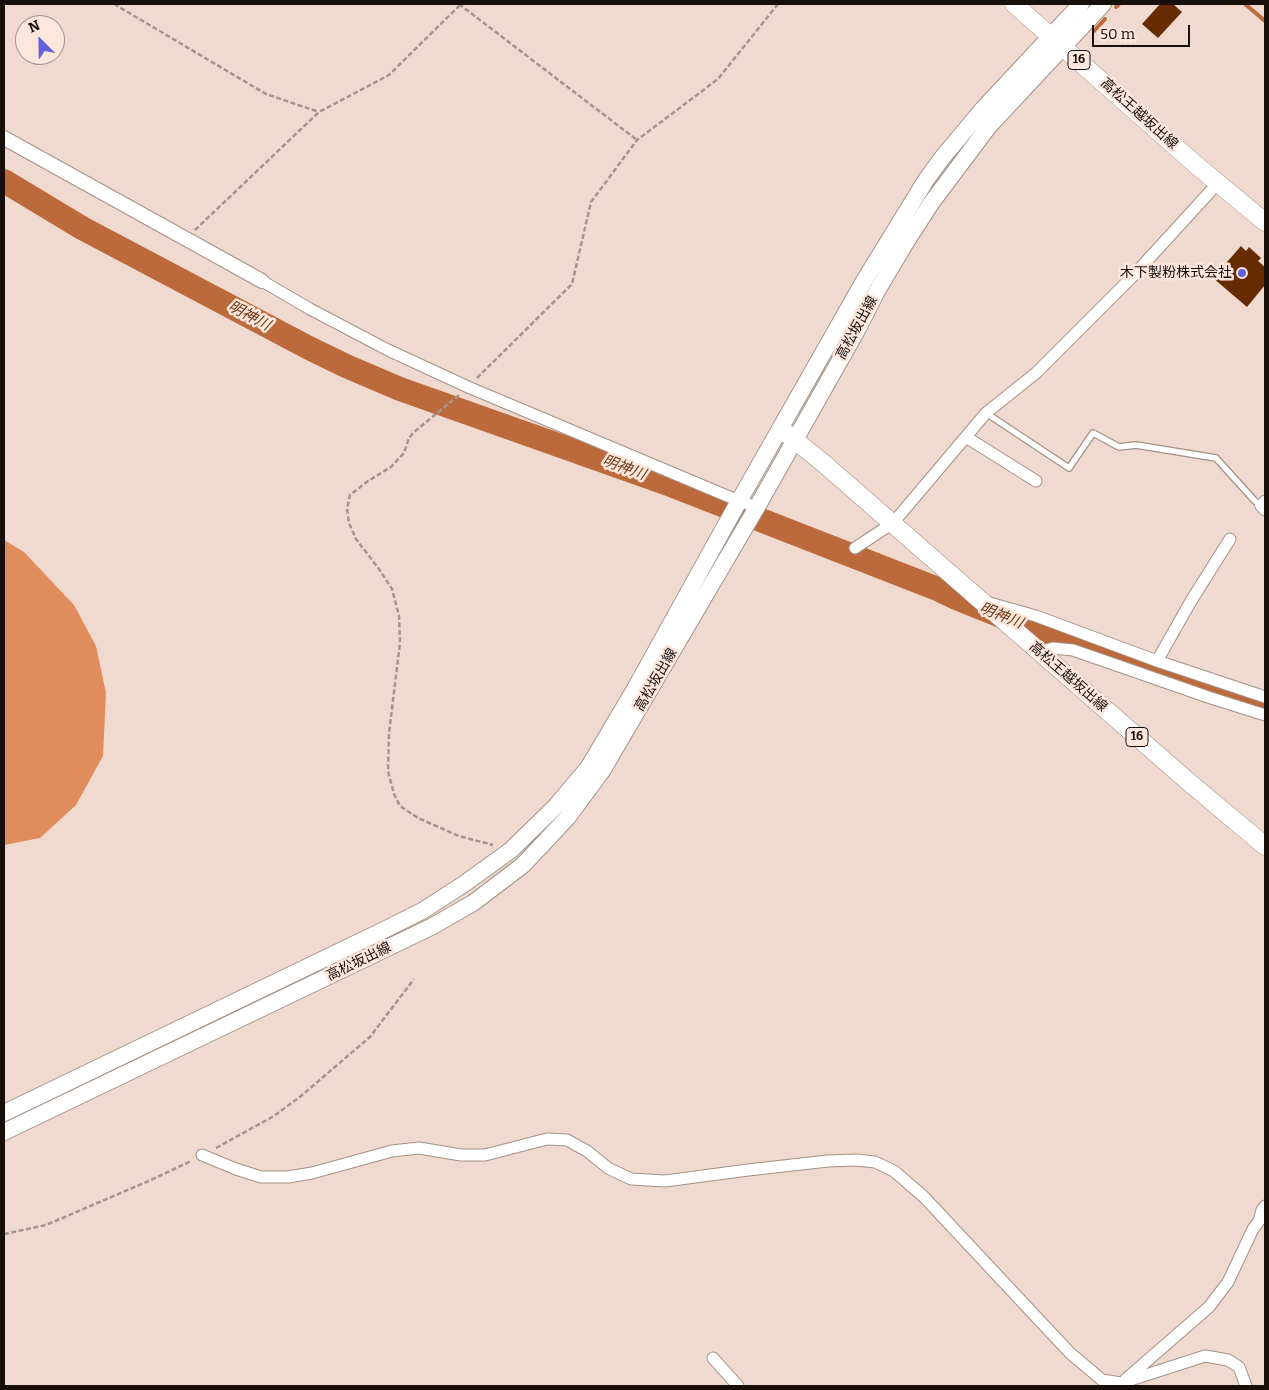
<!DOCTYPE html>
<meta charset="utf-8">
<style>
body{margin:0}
#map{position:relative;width:1269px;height:1390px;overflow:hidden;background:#f0dacf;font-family:Bitter,serif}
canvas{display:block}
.frame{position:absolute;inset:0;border:5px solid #160f0b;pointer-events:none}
.north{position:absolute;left:15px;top:15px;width:50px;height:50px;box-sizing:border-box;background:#fde7dc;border:1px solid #a19188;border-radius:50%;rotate:337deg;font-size:14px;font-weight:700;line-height:20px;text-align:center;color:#160f0b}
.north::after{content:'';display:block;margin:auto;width:18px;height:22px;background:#6162db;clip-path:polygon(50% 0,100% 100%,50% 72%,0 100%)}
.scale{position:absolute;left:1092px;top:25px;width:98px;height:22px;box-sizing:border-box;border:2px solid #160f0b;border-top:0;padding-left:6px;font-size:15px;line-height:18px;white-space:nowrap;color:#160f0b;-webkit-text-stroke:4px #fde7dc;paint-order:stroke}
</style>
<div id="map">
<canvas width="1269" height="1390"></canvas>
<div class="frame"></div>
<div class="north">N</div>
<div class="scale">50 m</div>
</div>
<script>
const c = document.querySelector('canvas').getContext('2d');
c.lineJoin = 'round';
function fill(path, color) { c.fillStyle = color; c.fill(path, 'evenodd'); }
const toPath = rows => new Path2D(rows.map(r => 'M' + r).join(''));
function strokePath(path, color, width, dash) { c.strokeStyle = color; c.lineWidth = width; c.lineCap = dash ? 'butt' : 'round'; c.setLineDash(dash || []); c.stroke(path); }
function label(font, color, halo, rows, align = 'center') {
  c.font = font + ' Bitter,"Noto Sans JP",serif'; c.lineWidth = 5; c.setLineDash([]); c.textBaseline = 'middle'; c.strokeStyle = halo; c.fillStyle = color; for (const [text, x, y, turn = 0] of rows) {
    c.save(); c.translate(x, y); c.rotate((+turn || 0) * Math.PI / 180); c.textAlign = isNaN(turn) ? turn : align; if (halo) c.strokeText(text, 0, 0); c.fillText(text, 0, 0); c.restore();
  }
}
fill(toPath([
 [4,540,24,552,74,605,96,646,106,693,103,756,76,805,40,838,4,845]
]), '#e18c5d');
strokePath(toPath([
 [1245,4,1265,21],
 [1116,7,1119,4],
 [1094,31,1105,19]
]), '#bc6a3b', 4);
strokePath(toPath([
 [4,181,82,228,309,348,346,366,400,389,671,485,935,588,954,597,1041,632,1226,692,1265,707]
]), '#bc6a3b', 24);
fill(toPath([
 [1160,4,1173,4,1182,12,1158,38,1142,24],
 [1241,246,1246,251,1249,247,1261,258,1258,261,1265,267,1265,285,1247,307,1213,278]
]), '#662b01');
const service = toPath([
 [986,413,1069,468,1093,433,1119,447,1136,445,1216,458,1254,500,1261,506]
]);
const minor = toPath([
 [262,281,310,309,388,350,468,387,739,501,757,507],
 [966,437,1036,481],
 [1265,501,1261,506,1265,510],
 [855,548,893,523,986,413,1036,373,1133,276,1218,183],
 [986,602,1036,616,1157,661,1265,697],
 [1040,652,1053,648,1073,650,1211,698,1265,715],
 [1157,661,1191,601,1230,539],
 [202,1155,236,1169,261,1177,288,1177,312,1173,392,1151,419,1148,461,1155,485,1155,547,1139,567,1140,587,1151,608,1168,631,1179,665,1181,748,1170,828,1161,856,1160,875,1162,894,1171,924,1197,1070,1353,1102,1380,1121,1383,1205,1356,1228,1360,1239,1367,1246,1386],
 [713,1358,738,1386],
 [1125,1380,1209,1307,1228,1282,1253,1229,1259,1221,1262,1210,1265,1206]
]);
const tertiary = toPath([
 [4,138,262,281]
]);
const secondary = toPath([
 [4,1113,384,930,422,911,464,884,511,850,556,806,588,768,636,687,739,501,864,281,926,180,942,158,983,109,1081,4],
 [4,1132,431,927,473,903,523,865,568,817,602,771,757,507,856,332,877,291,908,239,932,202,989,126,1103,4]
]);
const primary = toPath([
 [1014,4,1195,164,1265,222],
 [781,429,822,462,1190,783,1265,846]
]);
strokePath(service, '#a49186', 8);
strokePath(minor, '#a49186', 13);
strokePath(tertiary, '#a49186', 16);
strokePath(secondary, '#a49186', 18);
strokePath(primary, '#a49186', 19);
strokePath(toPath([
 [114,4,266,94,319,112],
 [459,4,637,140],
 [195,230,319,112,389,75,460,5],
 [477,378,572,284,591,202,637,140,718,79,778,4],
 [459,395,414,432,409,438,404,453,391,467,368,481,350,495,347,509,349,523,356,539,379,569,392,589,399,616,400,643,389,733,388,771,394,794,400,806,418,818,459,836,493,845],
 [216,1148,274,1116,301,1096,370,1037,414,979],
 [4,1234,46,1225,151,1180,191,1161]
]), '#a5948c', 2.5, [5, 2.5]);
strokePath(service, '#fff', 5.5);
strokePath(minor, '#fff', 11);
strokePath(tertiary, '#fff', 14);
strokePath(secondary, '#fff', 16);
strokePath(primary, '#fff', 18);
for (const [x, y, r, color] of [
 [1242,273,5,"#6162db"]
]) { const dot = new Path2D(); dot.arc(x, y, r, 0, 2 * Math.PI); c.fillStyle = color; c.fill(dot); strokePath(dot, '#fde7dc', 2); }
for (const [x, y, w] of [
 [1079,60,22],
 [1137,737,22]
]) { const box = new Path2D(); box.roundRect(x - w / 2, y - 9.5, w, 19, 4); c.fillStyle = '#fde7dc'; c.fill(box); strokePath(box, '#160f0b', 1); }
label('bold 12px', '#160f0b', null, [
 ["16",1079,60],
 ["16",1137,737]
]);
label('14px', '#160f0b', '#fde7dc', [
 ["高松王越坂出線",1139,114,42],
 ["高松坂出線",857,328,-61],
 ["高松王越坂出線",1068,677,41],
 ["高松坂出線",656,680,-60],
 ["高松坂出線",359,962,-26]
]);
label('14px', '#160f0b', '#fde7dc', [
 ["木下製粉株式会社",1232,273]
], 'right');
label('italic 15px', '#6e3614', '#fde7dc', [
 ["明神川",249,316,28],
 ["明神川",624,468,20],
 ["明神川",1001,616,22]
]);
</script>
